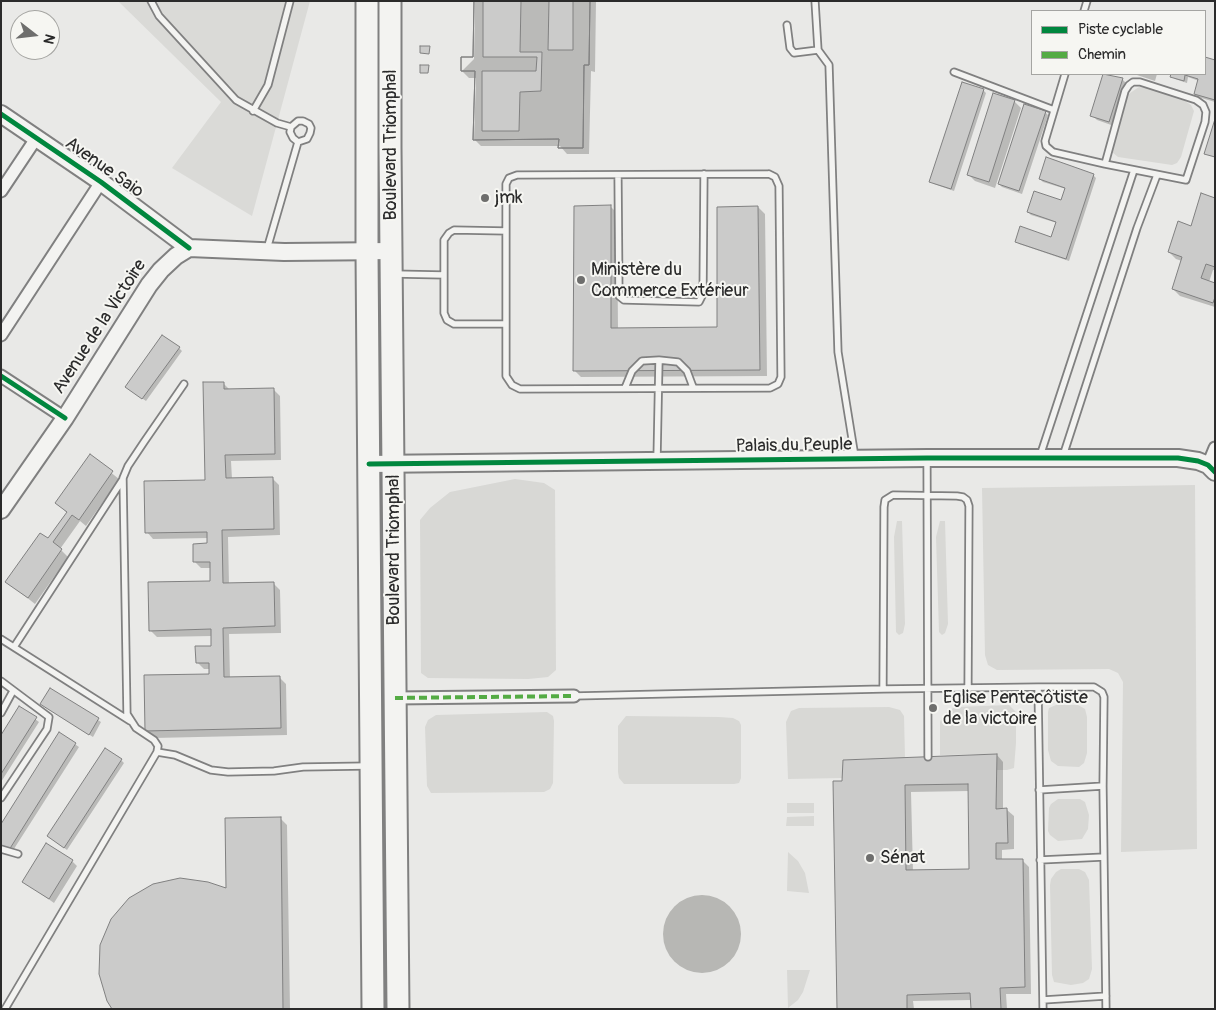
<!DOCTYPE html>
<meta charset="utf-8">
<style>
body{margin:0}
#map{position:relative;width:1216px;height:1010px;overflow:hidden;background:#e9e9e7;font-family:Pangolin,sans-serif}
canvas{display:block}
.frame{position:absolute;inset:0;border:2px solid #2b2b2b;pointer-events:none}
.legend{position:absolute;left:1031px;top:10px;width:175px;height:65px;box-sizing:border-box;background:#f6f6f2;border:1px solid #a5a5a2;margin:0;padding:6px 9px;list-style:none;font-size:15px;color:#2b2b2b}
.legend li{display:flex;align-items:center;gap:10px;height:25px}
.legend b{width:25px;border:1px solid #a5a5a2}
.north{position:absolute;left:10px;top:10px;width:50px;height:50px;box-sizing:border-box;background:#f6f6f2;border:1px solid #a5a5a2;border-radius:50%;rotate:106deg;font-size:14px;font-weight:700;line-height:20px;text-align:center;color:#2b2b2b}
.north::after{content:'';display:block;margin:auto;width:18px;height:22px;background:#6e6e6d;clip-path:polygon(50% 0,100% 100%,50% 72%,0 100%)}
</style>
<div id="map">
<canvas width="1216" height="1010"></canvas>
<div class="frame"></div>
<ul class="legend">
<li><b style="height:6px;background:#00873e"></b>Piste cyclable</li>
<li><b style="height:6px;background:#54ab44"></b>Chemin</li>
</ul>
<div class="north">N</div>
</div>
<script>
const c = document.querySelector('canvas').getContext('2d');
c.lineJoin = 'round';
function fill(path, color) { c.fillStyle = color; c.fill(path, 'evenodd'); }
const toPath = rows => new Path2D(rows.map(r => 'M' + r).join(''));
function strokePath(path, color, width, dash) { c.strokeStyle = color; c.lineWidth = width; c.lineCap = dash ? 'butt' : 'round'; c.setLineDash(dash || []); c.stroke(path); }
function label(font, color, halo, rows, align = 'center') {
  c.font = font + ' Pangolin,sans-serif'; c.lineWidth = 4; c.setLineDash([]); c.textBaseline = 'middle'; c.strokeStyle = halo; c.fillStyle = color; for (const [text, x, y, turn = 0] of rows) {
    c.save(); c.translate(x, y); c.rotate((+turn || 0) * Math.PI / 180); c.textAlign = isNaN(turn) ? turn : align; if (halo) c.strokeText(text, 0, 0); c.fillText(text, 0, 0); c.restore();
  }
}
fill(toPath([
 [118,1,310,1,252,216,172,168,221,102]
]), '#dadad7');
fill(toPath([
 [1139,87,1148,88,1185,101,1191,105,1194,111,1181,157,1177,163,1172,165,1118,157,1112,152,1111,148,1127,95],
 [515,479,544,483,555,490,556,670,548,677,528,679,428,678,421,673,420,520,430,508,450,492],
 [1195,485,1197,849,1121,852,1123,682,1118,673,1109,669,997,670,988,665,985,655,982,488],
 [897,521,902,521,905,624,903,633,899,635,896,632,894,537],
 [940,521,945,521,948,624,945,633,942,635,939,632,936,537],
 [1009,705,1016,712,1016,743,1014,768,1007,770,997,770,997,754,940,755,940,722,943,715,949,710,956,707],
 [1056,705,1078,705,1085,709,1087,717,1087,753,1084,763,1079,767,1058,766,1051,761,1048,750,1048,712,1049,708],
 [889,707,900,710,904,716,905,758,843,760,843,778,788,779,786,722,791,711,799,708],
 [547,712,553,716,554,721,553,783,550,789,544,792,431,793,427,786,425,727,428,720,436,715],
 [626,716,719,717,733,718,739,721,741,725,741,778,739,783,734,784,624,784,619,778,618,772,618,726],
 [1058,799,1080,799,1085,802,1089,815,1088,829,1082,839,1058,841,1050,835,1048,831,1049,808,1051,804],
 [787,803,814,803,814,813,787,813],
 [814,816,814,826,786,826,787,817],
 [788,852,798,861,805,873,809,893,787,891],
 [1061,869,1079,869,1085,872,1089,880,1092,969,1089,979,1083,983,1071,985,1054,982,1052,975,1050,885,1051,879,1056,872],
 [787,970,810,970,803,992,798,1000,788,1008]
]), '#d8d8d5');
fill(toPath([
 '663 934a39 39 0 1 1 78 0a39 39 0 1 1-78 0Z'
]), '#b7b7b4');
fill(toPath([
 [475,1,596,1,595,72,591,71,589,154,567,154,560,146,481,146,474,139,476,78,469,78,462,71,474,59],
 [1205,58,1215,61,1215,102,1198,97,1195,94,1199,81,1188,77,1187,83,1175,79,1172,76,1172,74,1205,74],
 [1105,74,1122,79,1127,84,1114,126,1097,120,1092,115],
 [1134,74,1157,74,1155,81],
 [983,90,986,93,954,191,934,184,930,181],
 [1014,101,1021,108,995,188,975,181,968,174],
 [1045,112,1048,115,1022,194,1002,187,999,184],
 [1093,175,1096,178,1069,261,1019,244,1016,241,1052,239,1057,223,1031,215,1028,212,1062,202,1066,189,1043,182,1040,179],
 [1215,199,1215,270,1213,270,1209,282,1215,284,1215,307,1180,296,1173,289,1182,261,1176,259,1169,252],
 [610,206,617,213,618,329,719,328,758,207,765,214,767,376,581,377,574,370],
 [179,348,182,351,146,401,130,390],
 [223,383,230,390,273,389,280,396,281,460,231,461,232,479,272,478,279,485,280,535,228,537,229,584,274,584,280,590,281,633,229,634,230,678,279,677,286,684,287,735,154,738,147,731,211,675,211,669,204,669,197,662,213,647,212,636,157,637,150,630,211,582,211,568,201,568,195,562,209,545,209,538,153,539,147,532,206,481],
 [90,456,119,479,86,526,80,521,60,549,68,557,35,604,7,582,48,540,67,513,57,503],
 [50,689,101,722,93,737,41,704],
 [20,708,39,722,1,782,1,737],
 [60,734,79,747,12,852,1,845,1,826],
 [997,755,1003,762,1003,810,1007,810,1014,816,1014,849,1002,850,1002,861,1022,860,1029,867,1031,994,1006,994,1007,1009,972,1009,972,1000,913,1001,914,1009,838,1009,843,782],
 [969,791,970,870,913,872,911,792],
 [121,760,124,763,67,850,52,839],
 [280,818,287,825,290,1009,113,1009,227,890],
 [72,861,77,866,54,903,23,881]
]), '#0003');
const building = toPath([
 [474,1,483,1,483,57,537,57,536,71,482,71,482,131,519,131,520,92,541,91,542,52,520,52,521,1,549,1,548,50,573,50,573,1,590,1,589,65,584,65,583,148,558,148,559,139,473,140,475,71,461,71,461,57,473,57,474,1],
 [474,1,590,1,589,65,584,65,583,148,558,148,559,139,473,140,475,71,461,71,461,57,473,57,474,1],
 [420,46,430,46,429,54,420,53,420,46],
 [1205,57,1215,60,1215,100,1194,94,1198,79,1185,75,1184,81,1170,77,1171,74,1205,74,1205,57],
 [420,65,429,65,428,73,420,73,420,65],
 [1103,74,1123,78,1109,122,1090,116,1103,74],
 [962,82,984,89,951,189,929,182,962,82],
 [993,93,1015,100,989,182,967,175,993,93],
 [1024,104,1046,111,1019,191,998,184,1024,104],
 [1215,119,1215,157,1204,154,1215,119],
 [1046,157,1094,174,1066,259,1015,242,1020,226,1051,237,1056,222,1027,212,1034,191,1061,200,1065,188,1039,179,1046,157],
 [1201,193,1215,198,1215,267,1206,264,1201,278,1215,283,1215,297,1213,303,1172,289,1182,257,1168,252,1178,221,1191,226,1201,193],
 [611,205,611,328,717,327,717,207,758,206,760,370,573,371,574,206,611,205],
 [162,335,180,347,142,399,125,387,162,335],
 [203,382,224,382,224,389,274,388,275,454,225,455,226,478,273,477,274,529,222,530,223,583,274,582,275,626,223,628,224,677,280,676,281,728,145,731,144,675,209,674,209,663,196,663,195,646,211,646,211,629,149,631,148,582,210,581,210,562,193,562,193,544,207,543,207,532,145,533,144,481,205,480,203,382],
 [90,454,113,471,79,520,72,515,53,542,62,549,28,598,5,582,40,533,48,538,67,512,55,503,90,454],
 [50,688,99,718,89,735,40,704,50,688],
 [19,706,37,717,1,774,1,735,19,706],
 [59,732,76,743,9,850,1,845,1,824,59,732],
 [105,748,122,759,64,848,47,836,105,748],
 [997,754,996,809,1007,808,1008,843,996,843,996,859,1023,859,1025,987,1000,988,1001,1009,971,1009,970,993,907,995,907,1009,837,1009,833,781,842,781,843,760,997,754],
 [968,784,969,869,906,870,905,785,968,784],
 [281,817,283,1009,112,1009,107,1001,99,974,100,945,111,919,129,898,153,884,180,878,208,882,226,888,225,818,281,817],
 [46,843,73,860,49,899,22,882,46,843]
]);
fill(building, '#cbcbca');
strokePath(building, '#808080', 1);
const lane = toPath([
 [151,1,159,16,236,100,277,123,291,127],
 [815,1,818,50,829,65,838,352,855,457],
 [1084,11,1087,1],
 [787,25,790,48,794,53,818,50],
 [954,72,1054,110],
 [1065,74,1045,141,1046,146,1053,152,1105,164,1186,180,1205,122,1206,112,1203,105,1196,100,1140,82,1133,82,1129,85,1125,91,1105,164],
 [253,111,268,85,290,1],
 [769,174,775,177,779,186,781,377,778,384,770,388,520,389,512,385,506,376,506,184,509,178,517,175,769,174],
 [618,175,619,296,624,300,699,302,703,294,704,174],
 [506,231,454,230,449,233,444,240,444,313,447,320,454,324,506,324],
 [267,249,298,142,307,139,310,133,311,128,309,124,303,121,298,121,291,127,290,132,293,138,298,142],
 [394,274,444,275],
 [625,388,632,371,642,361,659,360,678,362,687,371,693,387],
 [1040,456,1134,170],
 [1063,456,1137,228,1157,175],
 [657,459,659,360],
 [927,460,928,757],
 [1,639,130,721],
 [14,647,123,479],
 [1,681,49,717,47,729,1,798],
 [1038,687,1094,687,1102,692,1104,697,1103,786,1106,1009],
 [883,689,884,507,885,500,893,495,957,496,963,497,967,500,969,506,968,688],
 [574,696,883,689,1038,687,1043,1009],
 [1,713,13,691],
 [157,752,175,755,211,770,228,772,274,771,303,767,367,766],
 [1039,790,1103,786],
 [1,849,18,854],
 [1040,860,1104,857],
 [1043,1000,1106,996],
 [5,1009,157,752,158,746,154,740,136,728,127,714,123,478,128,466,144,442,184,384]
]);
const street = toPath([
 [1,191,37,137],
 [1,335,101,182],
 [1,376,65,418],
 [1208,465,1215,448],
 [395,698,574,696]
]);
const secondary = toPath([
 [1,114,101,182,189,248],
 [189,248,284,252,392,251],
 [369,464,927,458,1178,458,1198,461,1208,465,1215,472],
 [1,510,65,418,149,285,161,270,176,256,189,248]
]);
const highway = toPath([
 [367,1,367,252,373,1009],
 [390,1,390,147,398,1009]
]);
strokePath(lane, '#808080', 9);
strokePath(street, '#808080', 15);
strokePath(secondary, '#808080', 20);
strokePath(highway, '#808080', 25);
strokePath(lane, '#f3f3f1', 5.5);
strokePath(street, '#f3f3f1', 11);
strokePath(secondary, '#f3f3f1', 16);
strokePath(highway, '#f3f3f1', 21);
strokePath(toPath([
 [395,698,574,696]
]), '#54ab44', 4, [8, 4]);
strokePath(toPath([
 [1,114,101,182,189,248],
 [1,376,65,418],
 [369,464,927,458,1178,458,1198,461,1208,465,1215,472]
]), '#00873e', 5);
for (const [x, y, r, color] of [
 [485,198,5,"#6e6e6d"],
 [581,280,5,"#6e6e6d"],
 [933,708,5,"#6e6e6d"],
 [870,858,5,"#6e6e6d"]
]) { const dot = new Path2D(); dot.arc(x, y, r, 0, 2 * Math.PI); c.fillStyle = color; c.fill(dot); strokePath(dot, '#f6f6f2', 2); }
label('18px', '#2b2b2b', '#f6f6f2', [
 ["Boulevard Triomphal",391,145,-90],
 ["Avenue Saio",104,168,35],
 ["Avenue de la Victoire",100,327,-57],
 ["Palais du Peuple",794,446,-1],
 ["Boulevard Triomphal",394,550,-90]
]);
label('18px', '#2b2b2b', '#f6f6f2', [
 ["jmk",495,198],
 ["Ministère du",591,270],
 ["Commerce Extérieur",591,291],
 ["Eglise Pentecôtiste",943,698],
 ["de la victoire",943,719],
 ["Sénat",880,858]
], 'left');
</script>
